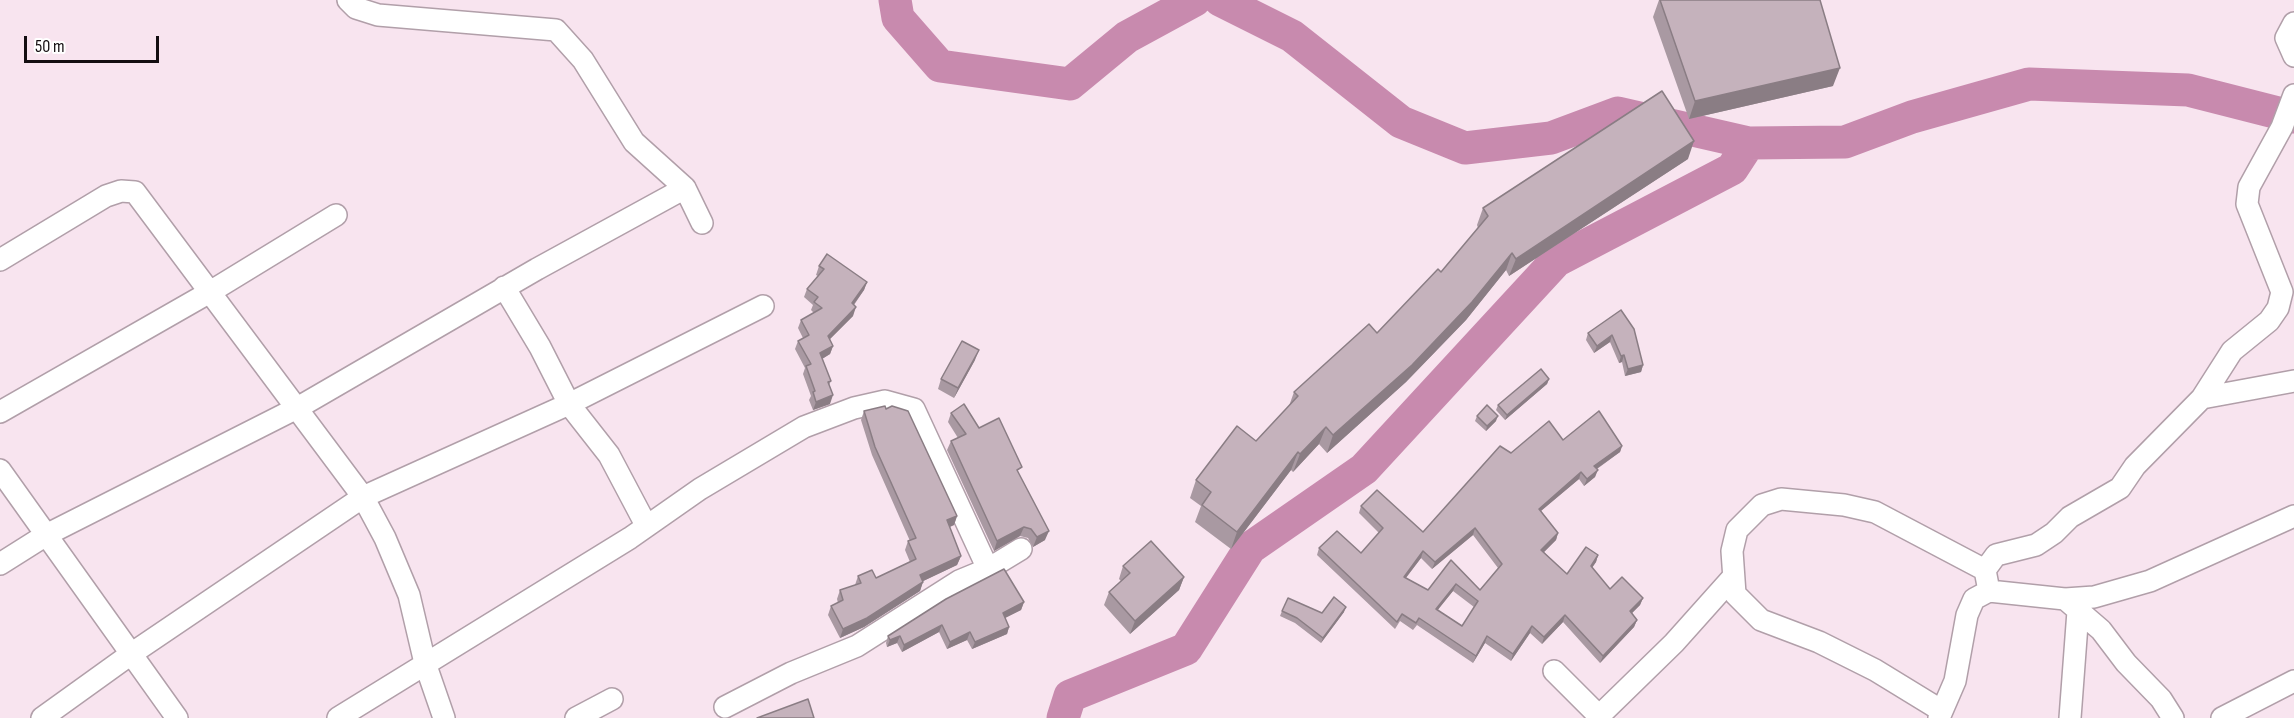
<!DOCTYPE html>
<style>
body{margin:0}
#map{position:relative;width:2294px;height:718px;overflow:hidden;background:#f8e4ef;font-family:"Sofia Sans Condensed",sans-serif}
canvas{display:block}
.scale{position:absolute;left:24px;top:36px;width:135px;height:27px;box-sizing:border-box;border:3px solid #140e11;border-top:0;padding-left:8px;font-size:18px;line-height:21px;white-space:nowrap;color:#140e11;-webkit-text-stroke:4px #fff;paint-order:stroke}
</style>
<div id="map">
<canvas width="2294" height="718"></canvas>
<div class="scale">50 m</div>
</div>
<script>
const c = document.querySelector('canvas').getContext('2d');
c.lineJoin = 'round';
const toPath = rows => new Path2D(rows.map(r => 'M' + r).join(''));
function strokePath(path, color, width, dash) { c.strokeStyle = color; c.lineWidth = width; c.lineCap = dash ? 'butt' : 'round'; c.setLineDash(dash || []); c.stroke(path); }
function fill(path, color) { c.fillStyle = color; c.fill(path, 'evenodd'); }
strokePath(toPath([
 [895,0,898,18,940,66,1070,84,1127,37,1195,0],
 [1220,0,1292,36,1401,122,1465,148,1551,138,1618,113,1749,143,1845,142,1912,117,2029,84,2188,90,2294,117],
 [1063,718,1070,696,1186,649,1250,548,1364,469,1556,261,1732,169,1749,143]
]), '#c88aae', 33);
const minor = toPath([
 [348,0,356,8,378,15,556,30,583,60,634,142,685,188],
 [2294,23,2286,38,2294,56],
 [0,260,106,196,121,191,135,192,363,497,131,654,42,718],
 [504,287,540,347,569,404,609,455,646,525],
 [2202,398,2294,381],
 [0,412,210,292,336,215],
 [0,470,177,718],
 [0,564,46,535,299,407,537,269,685,188,702,223],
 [1985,570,1996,555,2036,545,2054,533,2070,517,2120,488,2135,466,2202,398,2232,351,2269,321,2278,308,2282,292,2247,204,2249,187,2282,127,2294,95],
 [2065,599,2094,597,2150,581,2294,516],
 [1554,671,1601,718],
 [725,707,791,673,857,646,959,581,988,569,1021,549],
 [1942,711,1875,670,1819,642,1761,620,1735,594,1732,551,1737,530,1762,505,1781,499,1844,505,1875,512,1985,570,1989,591],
 [338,718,630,538,700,489,804,427,854,408,885,401,914,409,988,569],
 [444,718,425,663,409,595,385,538,363,497,569,404,763,306],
 [576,718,612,699],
 [1597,718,1674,643,1733,577],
 [1939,718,1955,681,1967,615,1974,599,1989,591,2065,599,2101,630,2126,663,2161,699,2173,718],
 [2070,718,2078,611],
 [2222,718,2294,681]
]);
strokePath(minor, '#b19fa9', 24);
strokePath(minor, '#fff', 21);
fill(toPath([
 [1659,0,1820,0,1833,86,1689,119,1653,17],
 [1688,159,1509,276,1506,270,1466,320,1406,382,1327,453,1319,444,1293,472,1291,470,1231,549,1195,522,1201,506,1190,498,1196,480,1256,441,1289,406,1294,392,1377,333,1441,272,1478,228,1477,225,1483,208],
 [819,266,867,282,864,290,854,305,853,316,830,339,833,346,830,354,822,359,831,381,829,385,830,404,813,410,809,400,811,396,803,374,805,368,795,349,798,341,803,338,798,328,801,320,814,313,811,310,813,305,804,297,807,289,818,276,816,275],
 [1621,310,1643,365,1641,372,1625,376,1622,362,1619,363,1610,342,1594,353,1586,340,1588,333],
 [975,360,954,398,938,389,941,379],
 [1549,379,1547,384,1505,420,1496,410,1498,405],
 [886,409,957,516,954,525,950,527,961,556,957,565,923,581,920,591,864,627,840,638,828,615,831,606,838,603,837,599,840,590,855,585,858,576,876,578,910,562,905,550,908,541,910,541,872,455,861,420,864,411],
 [951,413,979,428,1019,475,1045,540,1033,547,1028,538,1020,536,994,551,947,450,951,441,958,438,948,422],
 [1477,416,1496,421,1486,431,1475,421],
 [1563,440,1622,446,1620,452,1597,469,1595,477,1584,486,1579,479,1541,511,1558,533,1556,540,1544,552,1567,574,1598,555,1596,562,1592,568,1610,589,1643,598,1640,605,1632,613,1637,620,1634,627,1600,663,1563,622,1542,644,1530,633,1511,661,1485,643,1473,663,1417,625,1413,630,1400,621,1395,629,1317,555,1319,548,1361,553,1379,533,1359,513,1361,506,1423,532,1511,453],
 [1473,535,1498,568,1480,590,1451,560,1428,590,1406,578,1421,558,1432,569],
 [1453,591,1474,607,1462,626,1437,610],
 [1123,566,1184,577,1179,590,1130,634,1104,605,1109,592,1121,581,1119,579],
 [1024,602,1021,610,1005,618,1009,627,1007,634,972,649,967,640,947,649,939,632,902,652,897,643,887,647,886,643,888,636],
 [1282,611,1322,613,1344,612,1321,643,1295,623,1280,616]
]), '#a999a2');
fill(toPath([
 [1840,68,1833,86,1689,119,1695,101],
 [1694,141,1688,159,1509,276,1516,259],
 [1512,253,1506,270,1466,320,1406,382,1327,453,1333,435],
 [867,282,864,290,849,311,852,303],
 [856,307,853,316,825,344,828,336],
 [1612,335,1610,342,1594,353,1597,346],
 [833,346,830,354,817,362,820,353],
 [979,350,975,360,954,398,958,388],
 [1624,355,1622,362,1619,363,1621,356],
 [1643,365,1641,372,1625,376,1628,369],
 [1549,379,1547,384,1505,420,1507,415],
 [833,395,830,404,813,410,816,402],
 [1498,416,1496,421,1486,431,1487,426],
 [1326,427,1319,444,1293,472,1300,454],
 [1622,446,1620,452,1592,472,1594,466],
 [1298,452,1291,470,1231,549,1237,532],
 [1598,470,1595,477,1584,486,1587,479],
 [1581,472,1579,479,1536,515,1539,509],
 [957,516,954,525,944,529,947,520],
 [1024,527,1020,536,994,551,997,541],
 [1475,528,1473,535,1432,569,1435,562],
 [1049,531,1045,540,1033,547,1037,537],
 [1558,533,1556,540,1539,557,1541,550],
 [1423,551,1421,558,1401,584,1404,577],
 [1598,555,1596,562,1588,573,1591,566],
 [961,556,957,565,917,584,920,575],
 [1184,577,1179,590,1130,634,1135,621],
 [923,582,920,591,864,627,840,638,843,629],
 [1456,584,1453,591,1433,616,1436,609],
 [1643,598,1640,605,1628,617,1630,611],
 [1024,602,1021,610,1001,620,1003,613],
 [1346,607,1344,612,1321,643,1323,638],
 [1565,615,1563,622,1542,644,1544,637],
 [1637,620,1634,627,1600,663,1603,656],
 [942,625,939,632,902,652,904,645],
 [1532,626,1530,633,1511,661,1513,654],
 [1009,627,1007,634,972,649,975,642],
 [970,632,967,640,947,649,950,642],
 [900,636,897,643,887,647,890,640],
 [1487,636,1485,643,1473,663,1476,656]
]), '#8a7d84');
const building = toPath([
 [1660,0,1820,0,1840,68,1695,101,1660,0],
 [1662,91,1694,141,1516,259,1512,253,1472,302,1412,365,1333,435,1326,427,1300,454,1298,452,1237,532,1202,505,1211,492,1196,480,1237,426,1256,441,1298,396,1294,392,1369,324,1377,333,1438,269,1441,272,1488,216,1483,208,1662,91],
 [827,254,867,282,852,303,856,307,828,336,833,346,820,353,831,381,828,382,833,395,816,402,813,392,815,391,806,366,811,364,798,341,809,335,801,320,822,308,814,302,818,297,807,289,824,269,819,266,827,254],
 [1621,310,1634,329,1643,365,1628,369,1624,355,1621,356,1612,335,1597,346,1588,333,1621,310],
 [962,341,979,350,958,388,941,379,962,341],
 [1541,369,1549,379,1507,415,1498,405,1541,369],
 [964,404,979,428,999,418,1022,467,1017,470,1049,531,1037,537,1031,529,1024,527,997,541,951,441,966,434,951,413,964,404],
 [1487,405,1498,416,1487,426,1477,416,1487,405],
 [885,406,886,409,892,406,908,411,957,516,947,520,961,556,920,575,923,582,867,618,843,629,831,606,843,600,840,590,861,583,858,576,872,570,876,578,916,559,908,541,916,538,875,447,864,411,885,406],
 [1599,411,1622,446,1594,466,1598,470,1587,479,1581,472,1539,509,1558,533,1541,550,1567,574,1586,547,1598,555,1591,566,1610,589,1622,577,1643,598,1630,611,1637,620,1603,656,1565,615,1544,637,1532,626,1513,654,1487,636,1476,656,1419,618,1416,623,1402,614,1397,622,1319,548,1337,531,1361,553,1383,528,1361,506,1377,490,1423,532,1500,446,1511,453,1549,421,1563,440,1599,411],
 [1475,528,1502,564,1480,590,1451,560,1428,590,1404,577,1423,551,1435,562,1475,528],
 [1456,584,1478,601,1462,626,1436,609,1456,584],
 [1151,541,1184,577,1135,621,1109,592,1130,573,1123,566,1151,541],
 [1004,569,1024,602,1003,613,1009,627,975,642,970,632,950,642,942,625,904,645,900,636,890,640,888,636,946,599,1004,569],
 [1334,597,1346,607,1323,638,1297,618,1282,611,1288,598,1322,613,1334,597],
 [808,699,814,718,757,718,808,699]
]);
fill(building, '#c5b2bc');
strokePath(building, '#8a7d84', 1.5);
</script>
